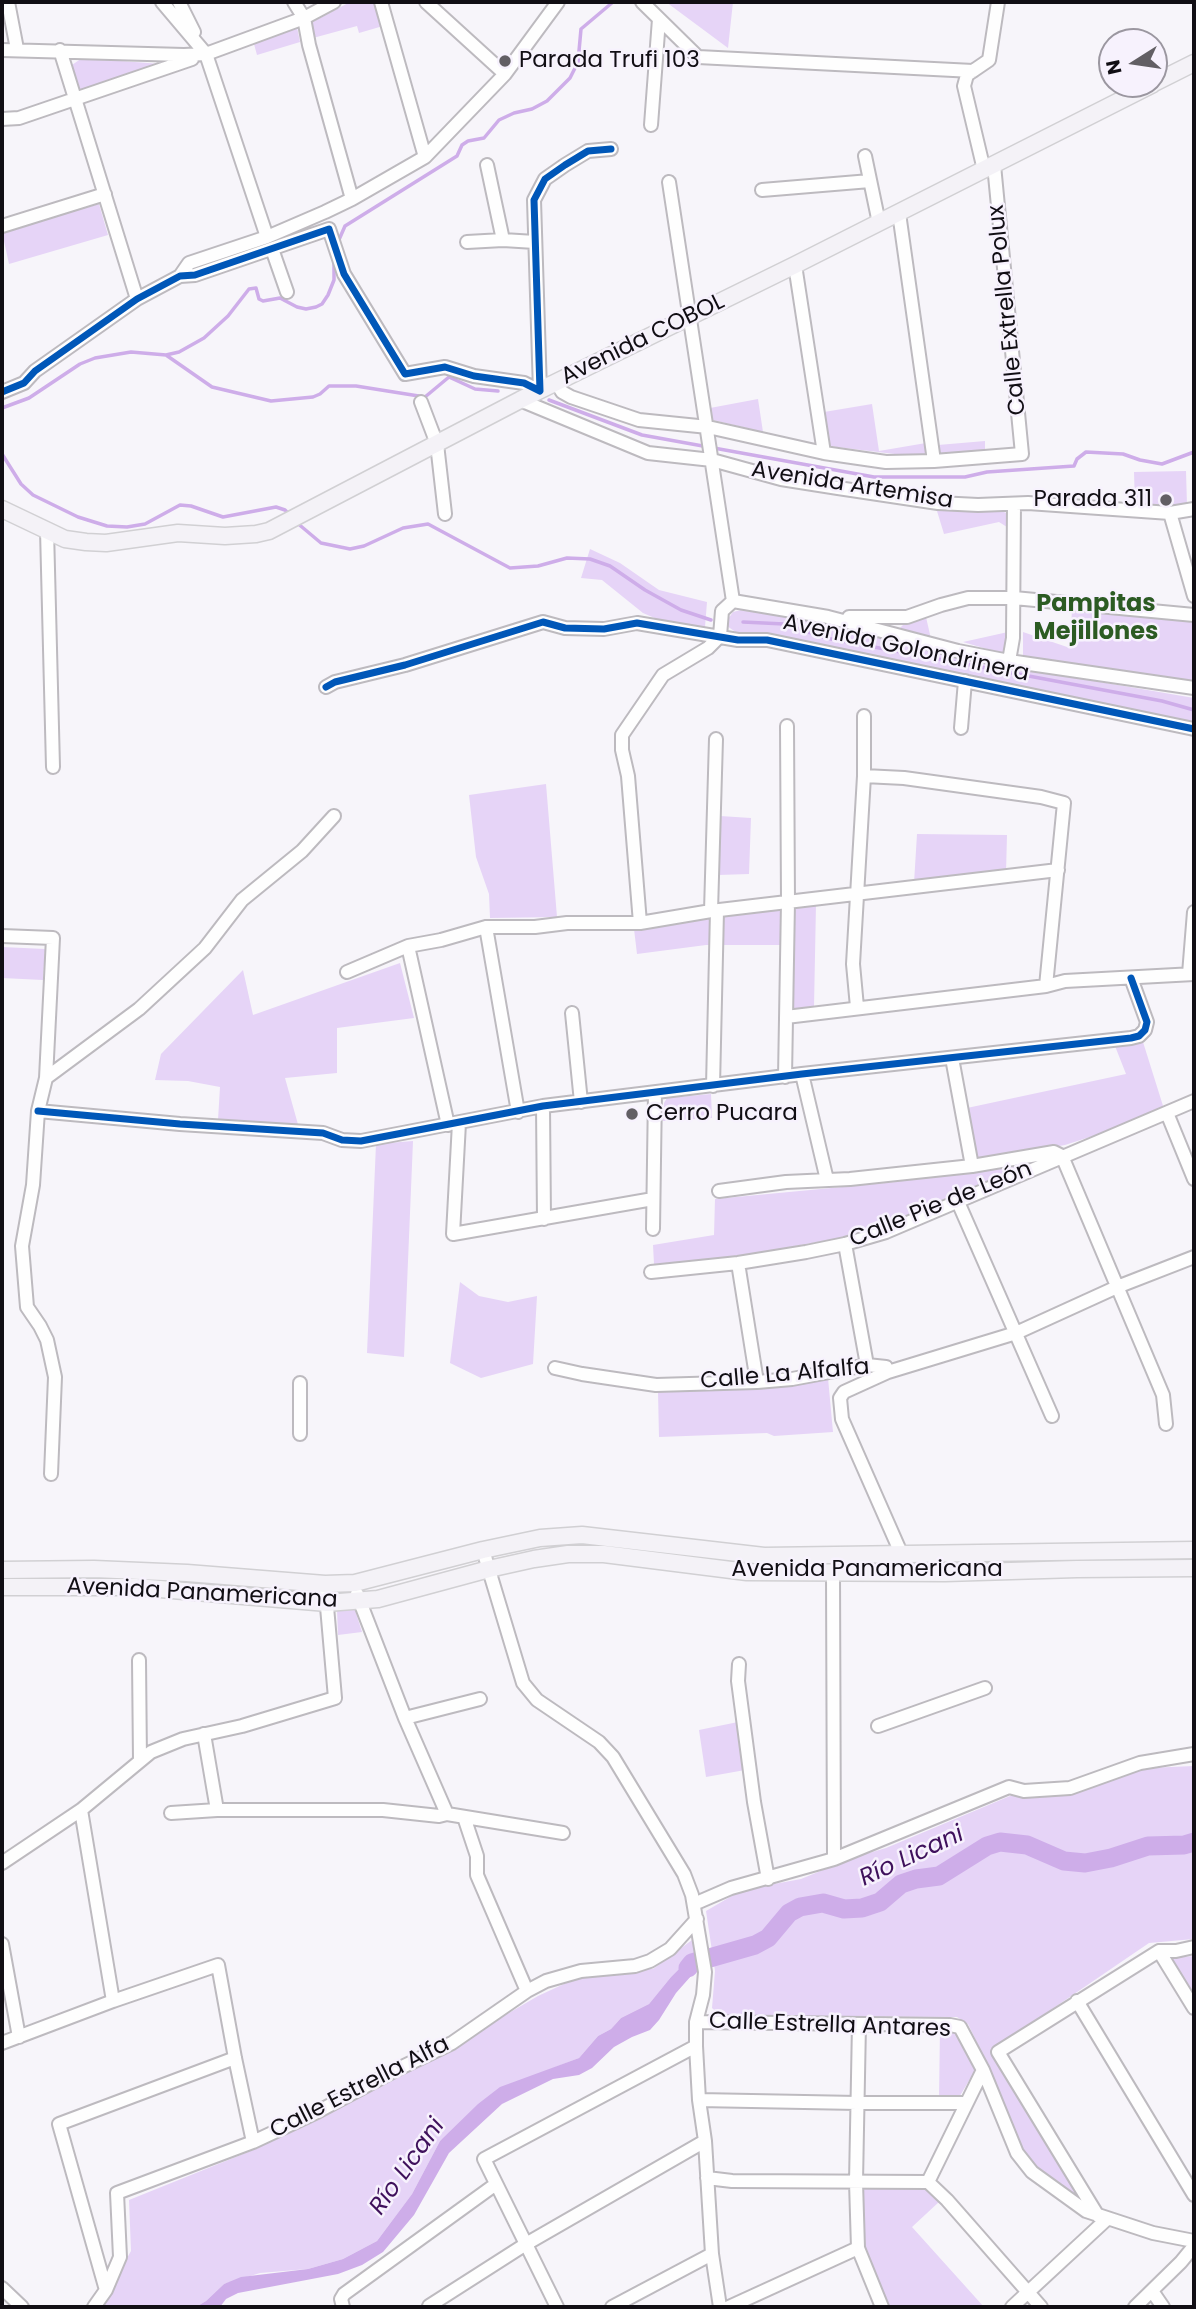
<!DOCTYPE html>
<meta charset="utf-8">
<style>
body{margin:0}
#map{position:relative;width:1196px;height:2309px;overflow:hidden;background:#f7f5fa;font-family:Poppins,sans-serif}
canvas{display:block}
.frame{position:absolute;inset:0;border:4px solid #110e14;pointer-events:none}
.north{position:absolute;left:1098px;top:28px;width:70px;height:70px;box-sizing:border-box;background:#f7f2fd;border:2px solid #9b97a0;border-radius:50%;rotate:258deg;font-size:19px;font-weight:700;line-height:28px;text-align:center;color:#110e14}
.north::after{content:'';display:block;margin:auto;width:24px;height:32px;background:#625f64;clip-path:polygon(50% 0,100% 100%,50% 72%,0 100%)}
</style>
<div id="map">
<canvas width="1196" height="2309"></canvas>
<div class="frame"></div>
<div class="north">N</div>
</div>
<script>
const c = document.querySelector('canvas').getContext('2d');
c.lineJoin = 'round';
function fill(path, color) { c.fillStyle = color; c.fill(path, 'evenodd'); }
const toPath = rows => new Path2D(rows.map(r => 'M' + r).join(''));
function strokePath(path, color, width, dash) { c.strokeStyle = color; c.lineWidth = width; c.lineCap = dash ? 'butt' : 'round'; c.setLineDash(dash || []); c.stroke(path); }
function label(font, color, halo, rows, align = 'center') {
  c.font = font + ' Poppins,sans-serif'; c.lineWidth = 5; c.setLineDash([]); c.textBaseline = 'middle'; c.strokeStyle = halo; c.fillStyle = color; for (const [text, x, y, turn = 0] of rows) {
    c.save(); c.translate(x, y); c.rotate((+turn || 0) * Math.PI / 180); c.textAlign = isNaN(turn) ? turn : align; if (halo) c.strokeText(text, 0, 0); c.fillText(text, 0, 0); c.restore();
  }
}
fill(toPath([
 [350,2,375,2,383,26,359,33,357,26,313,38,311,23],
 [666,2,733,2,728,48],
 [297,27,300,42,257,55,254,44],
 [82,58,161,64,78,91,72,65],
 [99,204,108,235,9,264,2,232],
 [758,399,763,432,713,420,710,408],
 [872,404,879,451,926,443,928,458,828,446,824,412],
 [985,441,985,452,939,455,938,445],
 [1186,471,1187,505,1135,506,1134,472],
 [1000,510,1006,513,1007,527,999,522,944,534,937,511],
 [590,549,620,563,659,590,707,602,705,627,673,626,643,613,602,580,581,578],
 [1072,609,1185,619,1194,624,1194,682,1025,660,1023,656,1023,632,1070,648],
 [741,610,822,623,961,658,1194,698,1194,724,815,647,761,632,737,633,727,626,728,619,733,612],
 [926,617,931,639,904,632,900,628,904,624],
 [1008,632,1004,654,963,642],
 [546,784,557,917,490,918,489,894,476,857,469,795],
 [720,816,751,818,749,874,718,875],
 [917,834,1007,835,1006,873,914,883],
 [816,904,814,1007,792,1010,794,906],
 [782,908,781,945,706,945,637,954,634,929],
 [2,947,45,949,43,980,2,978],
 [400,963,414,1018,337,1028,337,1073,285,1078,299,1128,218,1120,220,1087,188,1081,155,1080,161,1054,243,970,253,1015],
 [1143,1042,1164,1109,1096,1135,1065,1145,984,1159,978,1159,975,1155,967,1108,1126,1074,1115,1046],
 [711,1094,712,1118,663,1121,664,1103,667,1098],
 [413,1141,404,1357,367,1353,376,1144],
 [1048,1158,971,1192,880,1228,834,1239,729,1258,654,1264,653,1245,714,1235,715,1199,895,1182],
 [460,1282,479,1296,508,1302,537,1296,533,1364,481,1378,450,1363],
 [828,1378,833,1432,774,1436,767,1433,659,1437,658,1392,771,1388],
 [1194,1556,1194,1563,965,1565,965,1560],
 [337,1610,355,1610,362,1632,338,1635],
 [738,1722,745,1770,706,1777,699,1730],
 [1194,1766,1194,1836,1178,1841,1186,1848,1194,1848,1194,1939,1149,1943,992,2050,1085,2205,1031,2164,1024,2154,986,2061,968,2024,957,2017,721,2016,712,2008,715,1971,706,1911,742,1890,801,1879,852,1858,886,1848,1010,1796,1073,1793,1148,1768],
 [692,1940,696,1952,671,1977,649,2004,621,2018,611,2029,598,2036,579,2058,522,2080,440,2141,412,2194,377,2241,343,2259,308,2269,260,2273,224,2284,206,2301,196,2307,99,2307,131,2251,129,2200,258,2148,442,2052,538,1996,590,1972,615,1968,653,1969],
 [1194,1956,1194,1997,1171,1958],
 [940,2028,955,2031,961,2038,976,2069,958,2099,939,2098],
 [862,2187,928,2189,940,2201,912,2227,984,2307,888,2307,863,2246]
]), '#e6d4f7');
fill(toPath([
 [696,1952,699,1967,676,1993,659,2020,650,2030,632,2037,614,2047,592,2068,579,2075,553,2079,502,2104,449,2153,414,2215,383,2252,362,2265,338,2274,238,2293,226,2299,220,2307,196,2307,206,2301,224,2284,241,2277,308,2269,343,2259,377,2241,412,2194,440,2141,478,2104,500,2087,579,2058,598,2036,611,2029,621,2018,649,2004,671,1977]
]), '#ceade9');
strokePath(toPath([
 [338,242,345,226,457,156,462,145,468,141,484,138,499,120,514,113,532,109,547,101,570,78,578,62,581,29,613,2],
 [166,355,212,387,271,401,313,397,320,394,329,386,356,386,425,397,449,377,475,389,498,391],
 [549,400,642,435,874,477,965,477,987,472,1074,466,1077,459,1086,452,1123,454,1140,460,1162,464,1194,452],
 [2,408,29,398,80,364,95,358,131,352,166,355,179,352,204,338,228,316,249,289,256,288,259,299,263,301,280,298,297,307,306,309,316,307,322,304,328,295,334,280,334,260],
 [2,454,21,484,33,495,78,517,107,526,127,527,145,524,180,505,191,506,223,517,276,507,285,510,289,514],
 [296,522,321,543,350,549,364,546,403,528,428,524,510,568,538,566,567,558,590,559,610,566,645,590,681,610,711,620],
 [743,622,784,624,826,638,1162,701,1194,710]
]), '#ceade9', 3.5);
strokePath(toPath([
 [688,1968,692,1963,755,1945,768,1938,789,1913,800,1907,823,1903,844,1909,862,1908,880,1902,901,1884,916,1879,939,1876,987,1846,1000,1842,1027,1845,1064,1861,1085,1863,1111,1858,1148,1846,1184,1845,1194,1842]
]), '#ceade9', 19);
const minor = toPath([
 [8,2,17,49],
 [162,2,206,54,267,237],
 [179,2,194,32],
 [294,2,304,18,309,45,352,199],
 [381,2,425,157],
 [426,2,505,74],
 [642,2,698,57,973,71],
 [2,50,184,55,206,54,304,18,334,2],
 [60,50,137,299],
 [2,119,19,118,192,59],
 [651,125,659,19],
 [865,156,879,223],
 [487,165,503,240],
 [984,170,964,86,967,75,989,60,998,2],
 [669,182,733,601],
 [762,190,870,181],
 [899,213,934,461],
 [2,226,105,194],
 [467,242,503,240,535,242],
 [272,249,287,292],
 [795,265,824,453],
 [180,276,189,263,267,237,325,212,352,199,425,157,505,74,558,2],
 [556,382,562,392,571,397,639,420,708,427,824,453,886,462,934,461,1022,454,994,165],
 [2,392,24,383,35,371,137,299,180,276,195,275,329,229,344,274,405,374,445,367,474,376,524,383,540,391,534,200,545,179,565,165,588,151,611,149],
 [520,400,648,453,712,460,781,479,838,488,938,503,978,505,1028,503,1170,513,1194,509],
 [421,402,437,444,445,514],
 [1170,513,1194,596],
 [47,530,53,767],
 [733,601,828,617,958,651,1009,661,1194,688],
 [849,617,907,617,941,605,968,598,1014,598,1194,615],
 [1009,661,1013,638,1014,504],
 [326,687,335,682,405,665,543,622,565,628,604,629,637,623,738,640,767,640,1194,729],
 [961,728,965,681],
 [864,776,904,778,1041,797,1064,803,1046,986],
 [711,911,716,739],
 [640,923,628,776,622,750,622,735,663,675,708,648,720,636,722,611,733,601],
 [486,927,518,1112],
 [2,936,53,938,46,1078],
 [408,946,448,1125],
 [347,972,408,946,441,940,486,927,535,927,567,923,640,923,711,911,1058,870],
 [1189,974,1194,912],
 [857,1007,853,964,864,776,864,716],
 [572,1013,581,1102],
 [786,1017,1046,986,1065,981,1194,974],
 [952,1058,972,1166],
 [802,1074,827,1180],
 [785,1077,788,902,787,726],
 [713,1086,717,911],
 [543,1106,544,1219],
 [38,1111,180,1124,323,1133,342,1140,361,1141,543,1106,802,1074,1131,1038,1139,1036,1145,1030,1147,1022,1131,978],
 [1167,1113,1194,1179],
 [459,1123,453,1234,653,1199],
 [719,1191,786,1182,850,1179,972,1166,1054,1152,1062,1156,1163,1395,1166,1424],
 [958,1202,1052,1416],
 [653,1229,655,1093],
 [845,1244,867,1365],
 [738,1263,757,1382],
 [651,1272,738,1263,806,1252,845,1244,886,1232,1194,1101],
 [555,1368,582,1374,656,1385,757,1382,792,1379,867,1365,886,1367,888,1372],
 [300,1434,300,1383],
 [51,1474,55,1377,47,1340,40,1326,27,1307,22,1246,33,1185,38,1111,46,1078,139,1009,205,948,242,900,302,851,334,816],
 [483,1550,523,1683,537,1700,599,1742,613,1757,684,1874,692,1895,705,1972,703,1995,696,2022,696,2046,699,2100,705,2141,712,2254,720,2307],
 [833,1573,834,1859],
 [901,1573,901,1553,842,1419,840,1398,844,1392,888,1372,1016,1333,1117,1287,1194,1257],
 [357,1594,405,1718,447,1814],
 [139,1660,140,1761],
 [739,1664,738,1681,754,1802,768,1879],
 [405,1718,480,1699],
 [878,1726,985,1688],
 [204,1734,217,1810],
 [81,1810,113,2001],
 [171,1813,217,1810,383,1810,439,1816,447,1814,563,1833],
 [464,1817,477,1856,477,1875,527,1991],
 [2,1863,81,1810,151,1752,183,1739,242,1726,335,1698,325,1584],
 [694,1904,731,1888,834,1859,1009,1787,1024,1791,1070,1788,1140,1763,1194,1754],
 [2,1944,19,2037],
 [1159,1951,1194,2008],
 [1077,2001,1194,2195],
 [696,2022,950,2025,960,2027,983,2070,1017,2153,1032,2172,1086,2211,1153,2233,1194,2241],
 [859,2024,856,2182,858,2248,882,2307],
 [2,2043,113,2001,218,1965,235,2058,253,2142],
 [699,2100,857,2103,966,2103],
 [707,2178,732,2181,928,2182,947,2200,1041,2307],
 [928,2182,983,2070],
 [1098,2216,998,2052,1159,1951,1176,1951,1194,1947],
 [2,2288,22,2307],
 [106,2290,59,2124,235,2058],
 [1152,2291,1163,2307],
 [429,2306,526,2244,705,2141],
 [94,2307,106,2290,120,2257,117,2193,253,2142,317,2112,398,2069,452,2043,527,1991,546,1981,581,1971,635,1966,650,1961,670,1949,697,1919],
 [343,2307,341,2299,344,2294,496,2184],
 [557,2307,484,2159,696,2046],
 [612,2307,712,2254],
 [729,2307,858,2248],
 [1012,2307,1107,2219],
 [1135,2307,1181,2262,1194,2246]
]);
const major = toPath([
 [1154,83,1194,63],
 [2,509,65,539,86,542,106,543,178,533,225,536,256,534,269,531,520,400,795,265,1153,84],
 [2,1570,94,1569,187,1573,325,1584,355,1583,483,1550,540,1538,582,1535,764,1556,1194,1550],
 [2,1587,136,1587,327,1603,378,1599,489,1569,534,1559,568,1554,604,1554,747,1572,945,1573,1077,1569,1194,1568]
]);
strokePath(minor, '#bdbabf', 16);
strokePath(major, '#d1d0d3', 19);
strokePath(minor, '#fefefe', 12);
strokePath(major, '#f4f2f7', 16);
strokePath(toPath([
 [2,392,24,383,35,371,137,299,180,276,195,275,329,229,344,274,405,374,445,367,474,376,524,383,540,391,534,200,545,179,565,165,588,151,611,149],
 [326,687,335,682,405,665,543,622,565,628,604,629,637,623,738,640,767,640,1194,729],
 [38,1111,180,1124,323,1133,342,1140,361,1141,543,1106,802,1074,1131,1038,1139,1036,1145,1030,1147,1022,1131,978]
]), '#0057b8', 7);
for (const [x, y, r, color] of [
 [505,61,7,"#625f64"],
 [1166,500,7,"#625f64"],
 [632,1114,7,"#625f64"]
]) { const dot = new Path2D(); dot.arc(x, y, r, 0, 2 * Math.PI); c.fillStyle = color; c.fill(dot); strokePath(dot, '#f7f2fd', 2.5); }
label('23px', '#110e14', '#f7f2fd', [
 ["Parada Trufi 103",519,61],
 ["Parada 311",1152,500,"right"],
 ["Cerro Pucara",646,1114]
], 'left');
label('23px', '#110e14', '#f7f2fd', [
 ["Calle Extrella Polux",1008,310,-96],
 ["Avenida COBOL",643,340,-26],
 ["Avenida Artemisa",852,486,9],
 ["Avenida Golondrinera",906,649,12],
 ["Calle Pie de León",941,1205,-22],
 ["Calle La Alfalfa",785,1375,-5],
 ["Avenida Panamericana",867,1570],
 ["Avenida Panamericana",202,1594,3],
 ["Calle Estrella Antares",830,2026,2],
 ["Calle Estrella Alfa",360,2088,-27]
]);
label('bold 24px', '#2c5b23', '#f7f2fd', [
 ["Pampitas",1096,605],
 ["Mejillones",1096,633]
]);
label('italic 24px', '#3f115c', '#f7f2fd', [
 ["Río Licani",912,1857,-25],
 ["Río Licani",408,2167,-55]
]);
</script>
